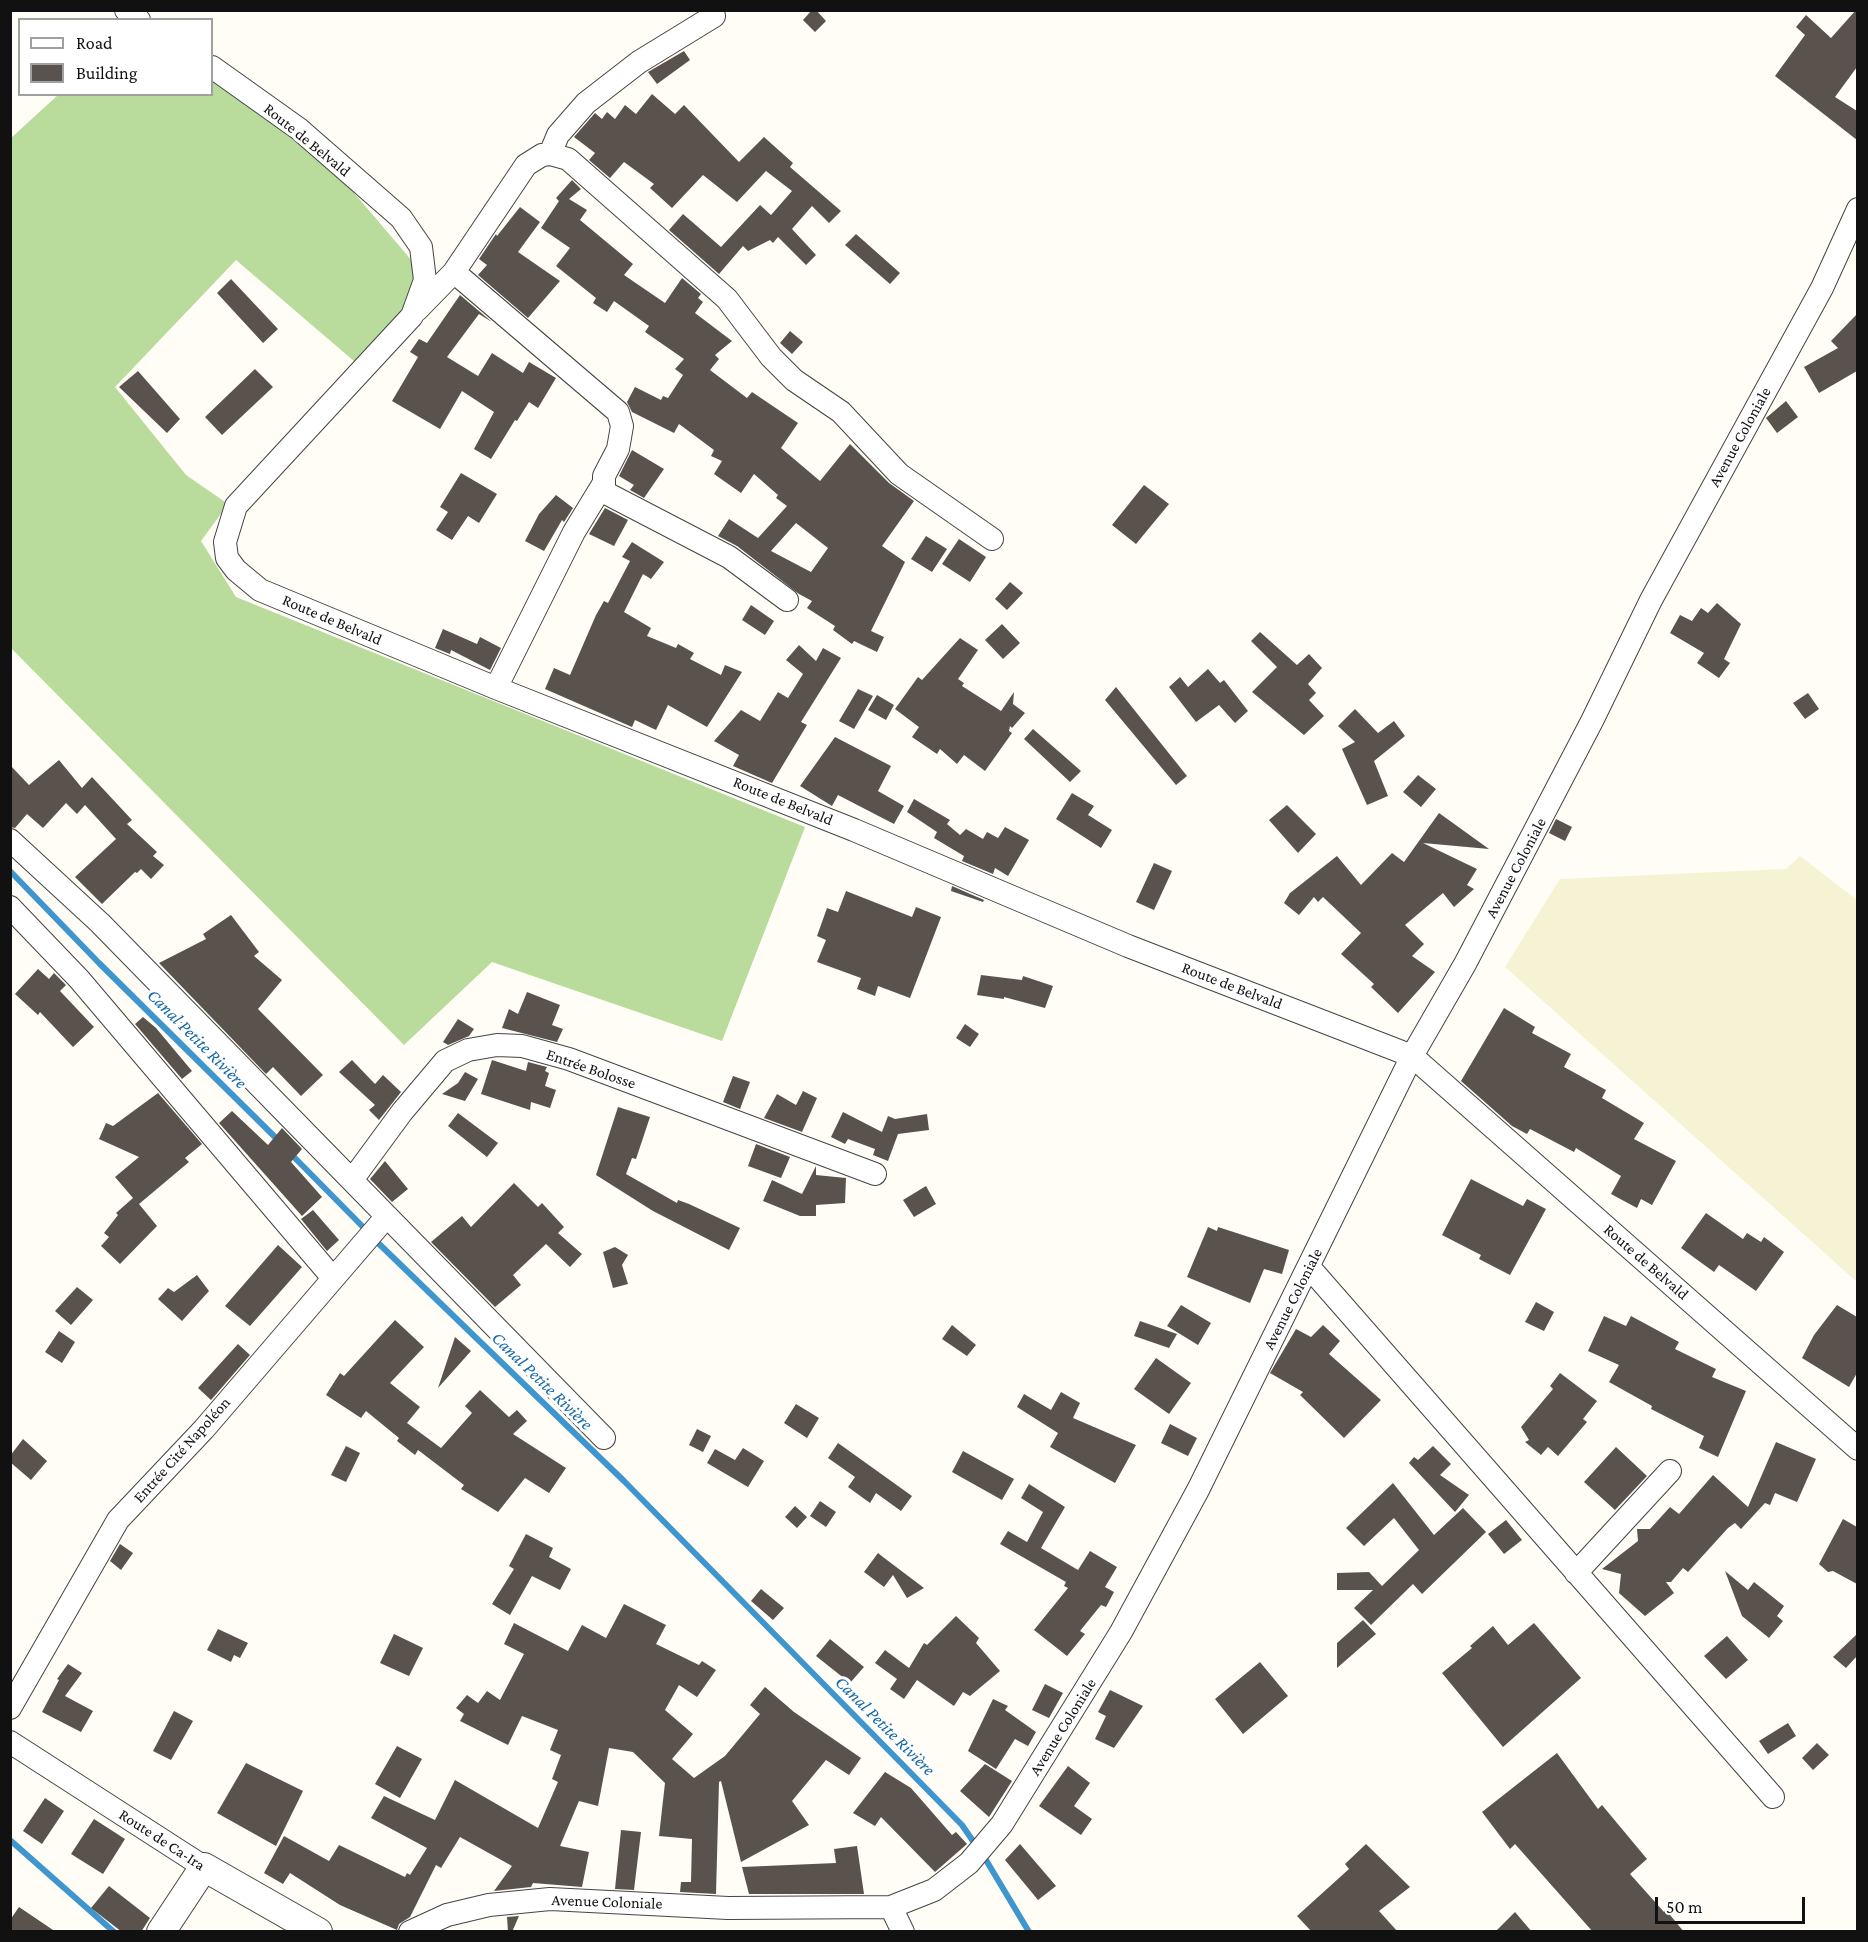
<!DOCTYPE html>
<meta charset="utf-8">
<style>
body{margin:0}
#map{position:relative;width:1868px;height:1942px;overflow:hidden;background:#fffdf5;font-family:"Crimson Pro",serif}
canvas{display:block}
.frame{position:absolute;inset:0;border:12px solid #111;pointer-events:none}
.legend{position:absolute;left:18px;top:18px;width:195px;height:78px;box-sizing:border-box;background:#fff;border:2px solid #a0a0a0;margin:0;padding:8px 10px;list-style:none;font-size:18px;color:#111}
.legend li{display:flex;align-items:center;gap:12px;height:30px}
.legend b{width:30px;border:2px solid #a0a0a0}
.scale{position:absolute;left:1655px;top:1897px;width:150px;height:27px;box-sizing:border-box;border:3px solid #111;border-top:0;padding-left:8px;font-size:18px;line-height:21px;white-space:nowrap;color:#111;-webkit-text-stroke:4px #fff;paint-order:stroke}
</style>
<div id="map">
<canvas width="1868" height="1942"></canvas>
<div class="frame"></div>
<ul class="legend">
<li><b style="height:8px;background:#fff"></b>Road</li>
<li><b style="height:16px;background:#5a524d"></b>Building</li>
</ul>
<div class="scale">50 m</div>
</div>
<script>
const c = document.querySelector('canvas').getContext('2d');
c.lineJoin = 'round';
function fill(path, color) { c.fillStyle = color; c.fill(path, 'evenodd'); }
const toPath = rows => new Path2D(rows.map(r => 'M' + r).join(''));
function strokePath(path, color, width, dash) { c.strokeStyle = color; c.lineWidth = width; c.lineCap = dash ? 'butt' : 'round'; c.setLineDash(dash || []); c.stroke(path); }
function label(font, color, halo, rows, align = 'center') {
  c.font = font + ' "Crimson Pro",serif'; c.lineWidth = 6; c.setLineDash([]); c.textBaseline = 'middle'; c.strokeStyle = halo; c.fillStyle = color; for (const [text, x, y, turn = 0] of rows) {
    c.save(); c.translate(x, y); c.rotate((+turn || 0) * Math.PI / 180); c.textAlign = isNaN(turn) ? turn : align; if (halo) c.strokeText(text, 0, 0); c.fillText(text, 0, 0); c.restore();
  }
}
fill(toPath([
 [1800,856,1857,900,1857,1282,1505,967,1560,879,1786,869]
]), '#f6f3d4');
fill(toPath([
 [212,80,260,111,349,187,413,262,415,313,362,368,236,260,115,387,186,475,228,504,201,541,236,597,805,827,722,1041,492,962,404,1045,11,648,11,138,58,95,212,94]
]), '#b9dc9c');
strokePath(toPath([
 [10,871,99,963,279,1141],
 [290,1153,367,1231],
 [374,1239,624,1481,962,1825,977,1847],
 [10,1840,114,1932],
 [983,1855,1029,1932]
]), '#3f96cf', 6);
fill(toPath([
 [812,10,816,10,826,21,815,32,803,20],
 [1856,10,1857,67,1835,97,1857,111,1857,140,1775,76,1805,35,1796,27,1806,15,1831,38],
 [684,51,690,60,657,84,648,72],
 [652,94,675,114,684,105,739,162,764,137,793,163,790,167,841,211,829,223,812,206,792,229,816,255,806,265,778,237,773,243,770,240,748,251,743,246,719,274,669,230,683,214,721,247,760,205,771,215,792,191,766,171,737,202,703,175,672,208,650,188,654,184,624,162,610,178,589,160,595,153,574,137,595,113,602,119,607,112,615,119,625,105,636,114],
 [572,180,581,189,569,199,587,210,580,220,633,264,624,275,665,303,682,278,701,294,698,298,703,302,695,313,732,341,715,355,719,359,710,370,747,398,752,392,798,423,781,448,820,481,850,444,889,483,914,501,882,546,905,562,871,631,884,637,877,652,854,641,852,644,833,630,835,626,807,608,812,601,799,594,737,546,718,536,729,519,758,538,787,506,776,498,778,495,754,474,741,493,714,474,722,461,711,456,714,450,679,424,674,433,632,412,627,402,635,387,661,400,663,396,668,398,683,375,675,369,684,359,645,332,649,326,614,301,607,312,593,303,596,298,556,266,570,248,541,228,559,201,556,198],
 [796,523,828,548,811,572,771,551],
 [520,207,540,222,518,252,560,281,528,318,478,275,487,265,479,259,496,234,497,236],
 [856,234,900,273,890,284,845,245],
 [231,279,278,329,263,343,217,293],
 [460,295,492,322,479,314,447,357,478,376,492,353,523,373,529,362,556,378,538,408,529,402,517,421,515,420,491,459,474,449,494,412,462,391,440,429,392,401,418,357,410,352,419,339,427,343],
 [1857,314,1857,371,1819,393,1804,367,1838,348,1831,341],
 [790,331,803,342,792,354,780,343],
 [255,369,273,387,222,435,205,417],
 [138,371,180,419,167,433,119,387],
 [1786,401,1798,417,1777,433,1766,418],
 [632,450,664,469,644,498,630,490,634,485,619,476],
 [461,473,497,494,479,523,468,516,452,540,436,530,448,512,440,507],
 [1144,485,1169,504,1136,544,1112,525],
 [556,495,573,508,564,522,562,520,544,551,525,541,539,514],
 [605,508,628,520,614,546,589,534],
 [926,536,947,549,932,572,911,559],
 [959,539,986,557,970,582,942,564],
 [632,542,664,562,651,579,643,574,624,612,651,628,647,636,676,648,678,644,694,653,690,659,721,675,725,665,742,672,707,727,668,705,656,730,635,720,632,727,545,689,554,668,570,675,596,615,604,601,608,603,630,561,622,557],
 [1010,582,1023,593,1007,610,995,599],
 [1717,603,1741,624,1724,659,1730,663,1719,678,1697,663,1704,653,1670,633,1680,615,1692,621,1701,608,1708,613],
 [751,605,774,621,765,635,742,620],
 [1002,624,1020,643,1003,659,985,640],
 [443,629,477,644,480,637,501,648,490,670,451,650,450,654,435,648],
 [1260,632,1297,665,1309,654,1322,668,1308,684,1316,693,1309,700,1324,716,1304,735,1252,692,1277,667,1251,641],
 [960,638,978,650,958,679,964,683,962,686,1001,711,1014,692,1013,704,1025,713,1012,728,1010,726,1009,731,1012,733,985,771,964,755,957,764,940,749,937,754,912,737,919,727,895,709,918,677,922,680],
 [799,645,816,661,823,648,841,658,801,722,807,725,772,783,733,766,739,755,714,741,741,710,760,721,778,692,788,698,803,674,786,660],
 [1208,669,1220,683,1224,680,1248,711,1235,723,1219,705,1196,722,1169,687,1180,677,1188,687],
 [1116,687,1187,776,1176,785,1105,700],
 [858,689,873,696,854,729,839,721],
 [1808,693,1819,709,1805,719,1793,703],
 [877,695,894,705,886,720,868,710],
 [1355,709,1378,733,1394,721,1405,736,1374,761,1388,796,1367,805,1342,749,1355,742,1338,726],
 [1033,729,1081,771,1070,782,1024,739],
 [835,737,891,766,878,791,904,806,894,824,838,795,832,806,800,786],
 [59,760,82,788,92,777,132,820,127,824,157,852,153,856,164,865,151,879,141,869,137,873,135,872,102,904,75,877,116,839,85,805,77,814,66,803,43,828,27,814,15,828,10,827,10,765,29,785],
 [1418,775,1436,789,1421,807,1403,792],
 [1072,793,1094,806,1088,815,1112,830,1101,848,1056,819],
 [914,799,950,820,947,824,960,835,966,829,983,839,987,832,998,838,1005,827,1029,840,1008,876,995,868,993,874,962,861,964,856,934,838,937,832,907,812],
 [1287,805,1316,834,1298,853,1269,820],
 [1439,813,1489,849,1423,843,1477,869,1467,885,1474,889,1454,907,1443,893,1405,925,1424,944,1412,956,1435,972,1398,1013,1371,987,1374,984,1341,954,1361,933,1323,897,1318,902,1314,897,1299,915,1284,903,1290,893,1337,856,1361,885,1392,853,1404,862],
 [1556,819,1572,827,1565,841,1549,833],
 [1154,863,1172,871,1154,910,1136,902],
 [952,886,984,900,983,902,951,891],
 [846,891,912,917,916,907,941,917,910,998,878,986,875,996,857,989,861,978,817,962,826,940,817,936,827,908,838,912],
 [231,915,259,952,254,956,282,980,258,1009,323,1075,301,1096,273,1067,266,1074,159,963,206,939,203,934],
 [38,969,49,979,54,973,66,985,60,991,94,1027,73,1047,40,1012,38,1015,15,994],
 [981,975,1022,980,1023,976,1053,986,1045,1008,1004,997,1004,999,977,995],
 [527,992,560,1005,552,1025,563,1029,557,1042,502,1028,509,1009,518,1014],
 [1504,1008,1535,1027,1532,1033,1571,1054,1564,1067,1606,1090,1602,1098,1644,1123,1634,1139,1676,1161,1652,1205,1641,1199,1637,1208,1611,1194,1621,1176,1576,1148,1574,1152,1530,1129,1527,1134,1512,1126,1461,1081],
 [143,1017,156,1028,192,1071,182,1079,135,1024],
 [458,1019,474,1029,469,1036,448,1045,443,1042],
 [965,1024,979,1034,970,1047,956,1038],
 [352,1060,375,1084,383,1075,401,1092,379,1120,369,1110,375,1105,339,1072],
 [492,1060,526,1071,528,1062,547,1067,545,1071,549,1073,545,1086,556,1090,550,1108,531,1102,530,1110,481,1094],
 [465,1072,478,1079,465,1101,442,1094,458,1083],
 [733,1076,750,1082,740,1109,723,1102],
 [803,1091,817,1098,802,1132,764,1118,777,1094,796,1105],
 [158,1093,202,1144,185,1158,189,1162,139,1204,157,1226,120,1264,101,1246,109,1237,104,1233,118,1215,116,1213,133,1198,115,1177,139,1157,99,1139,106,1123,113,1126],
 [618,1107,650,1117,636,1159,632,1158,626,1174,677,1203,678,1200,689,1204,740,1228,729,1250,653,1211,596,1175],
 [232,1111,268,1145,282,1128,302,1149,291,1162,322,1197,302,1216,219,1123],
 [843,1112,882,1132,888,1116,895,1119,927,1114,929,1130,898,1134,888,1161,873,1155,875,1149,848,1139,845,1144,831,1137],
 [458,1113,498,1143,487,1157,448,1126],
 [756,1144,790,1157,781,1178,748,1166],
 [385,1161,408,1189,392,1202,370,1179],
 [816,1166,816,1175,846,1178,845,1203,816,1205,816,1216,800,1216,763,1201,772,1180,802,1194],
 [1471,1179,1523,1206,1527,1199,1546,1209,1510,1275,1479,1259,1481,1255,1442,1235],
 [514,1183,538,1207,542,1203,564,1227,558,1233,582,1254,570,1267,546,1244,513,1275,521,1285,495,1307,431,1242,462,1216,471,1227],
 [926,1186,936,1204,914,1217,903,1200],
 [313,1210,339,1240,327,1251,301,1219],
 [1706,1213,1743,1239,1747,1233,1761,1242,1764,1237,1784,1252,1756,1291,1719,1265,1714,1272,1681,1248],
 [1208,1227,1217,1231,1218,1227,1289,1250,1282,1274,1264,1269,1250,1303,1187,1277],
 [278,1245,302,1267,250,1326,225,1306],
 [615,1247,628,1255,622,1265,628,1284,613,1288,603,1252],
 [197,1275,209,1291,182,1321,158,1299,168,1288,174,1292],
 [77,1287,93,1300,71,1325,55,1311],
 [1536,1302,1554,1312,1544,1331,1525,1322],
 [1181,1305,1211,1323,1198,1345,1167,1326],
 [1837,1305,1857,1317,1857,1373,1849,1387,1802,1358,1814,1335],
 [1604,1316,1626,1326,1631,1316,1679,1342,1675,1349,1716,1369,1712,1377,1746,1391,1718,1457,1699,1448,1704,1436,1651,1409,1652,1406,1609,1382,1619,1365,1588,1351],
 [395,1320,424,1347,390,1383,420,1407,407,1423,441,1448,472,1413,465,1406,480,1390,509,1417,517,1410,527,1421,513,1434,566,1468,549,1493,525,1478,498,1512,461,1489,464,1485,418,1450,415,1455,397,1441,399,1438,366,1411,361,1418,326,1395,340,1373,344,1376],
 [1140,1321,1177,1334,1169,1348,1134,1336],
 [952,1325,976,1345,967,1356,942,1339],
 [1323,1325,1340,1341,1329,1354,1381,1400,1344,1438,1300,1395,1303,1392,1270,1373,1296,1329,1311,1337],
 [59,1331,75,1342,62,1363,45,1352],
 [455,1337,471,1351,438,1388],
 [238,1344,250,1355,211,1400,198,1388],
 [1156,1358,1191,1383,1169,1414,1134,1389],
 [1560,1373,1597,1401,1583,1419,1587,1422,1558,1456,1548,1447,1541,1455,1525,1442,1529,1440,1521,1427,1553,1389,1550,1386],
 [1061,1392,1080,1403,1073,1418,1136,1445,1115,1483,1050,1447,1058,1433,1017,1407,1024,1394,1051,1410],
 [796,1404,819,1418,807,1438,784,1423],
 [1170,1424,1197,1438,1188,1456,1161,1443],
 [697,1429,711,1436,703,1452,689,1445],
 [23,1439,47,1461,31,1480,10,1462,10,1456],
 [1776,1442,1816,1459,1797,1502,1775,1493,1770,1505,1765,1503,1741,1529,1735,1523,1728,1528,1688,1572,1683,1568,1671,1582,1666,1582,1674,1593,1645,1616,1619,1593,1621,1574,1602,1569,1638,1541,1637,1529,1650,1529,1670,1507,1679,1514,1713,1475,1748,1507],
 [838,1443,912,1496,901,1511,876,1493,870,1503,848,1487,855,1477,828,1458],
 [346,1446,360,1453,346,1482,331,1475],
 [1433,1446,1451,1464,1440,1475,1469,1495,1455,1512,1409,1463,1414,1457,1418,1460],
 [1616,1447,1647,1476,1615,1510,1584,1482],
 [743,1448,764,1461,748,1487,707,1463,715,1449,735,1460],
 [963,1451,1014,1479,1002,1500,952,1472],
 [1393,1483,1434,1535,1463,1508,1486,1532,1422,1594,1413,1584,1371,1625,1354,1608,1373,1590,1337,1590,1337,1573,1369,1572,1382,1586,1419,1550,1394,1518,1364,1546,1346,1528],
 [1029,1484,1065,1507,1041,1548,1078,1570,1090,1551,1117,1567,1105,1587,1114,1592,1106,1607,1101,1605,1080,1631,1085,1634,1067,1656,1034,1630,1068,1588,1064,1586,1066,1582,1000,1544,1008,1531,1027,1542,1043,1512,1021,1498],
 [820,1501,836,1512,826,1527,810,1516],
 [795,1506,807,1517,797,1528,785,1517],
 [1843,1519,1857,1527,1857,1584,1833,1571,1828,1572,1819,1564],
 [1506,1520,1522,1540,1504,1554,1488,1534],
 [526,1534,553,1548,549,1557,571,1569,560,1590,532,1576,510,1615,492,1604,514,1569,509,1566],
 [120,1544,133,1553,121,1570,110,1561],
 [878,1553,883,1557,924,1588,907,1598,893,1575,884,1587,864,1572],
 [1725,1571,1748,1590,1754,1582,1784,1606,1777,1616,1783,1621,1769,1638,1742,1616],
 [761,1589,784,1608,773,1620,751,1601],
 [624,1604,666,1625,656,1644,699,1665,702,1661,716,1670,697,1697,679,1685,665,1710,693,1734,672,1759,694,1778,725,1756,760,1714,750,1705,765,1687,794,1712,861,1758,849,1775,826,1760,792,1801,809,1825,741,1862,721,1781,719,1782,716,1894,680,1892,681,1882,691,1882,692,1839,659,1836,665,1783,633,1752,609,1748,598,1806,579,1801,560,1846,589,1852,582,1887,533,1883,531,1887,494,1891,512,1866,460,1837,441,1868,436,1865,410,1917,399,1924,397,1930,340,1905,290,1873,283,1884,264,1873,284,1836,329,1861,339,1845,405,1877,407,1873,410,1875,427,1848,371,1818,384,1796,435,1820,455,1780,538,1828,558,1782,552,1779,561,1755,550,1750,558,1730,522,1716,508,1745,460,1721,464,1714,456,1708,467,1695,478,1703,487,1691,500,1700,524,1654,504,1644,514,1623,568,1651,582,1625,606,1638],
 [956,1616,979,1638,976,1643,1000,1671,970,1696,963,1692,954,1706,917,1680,904,1699,890,1689,897,1679,875,1663,885,1650,909,1668,924,1643,927,1645],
 [1363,1620,1376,1634,1337,1668,1337,1643],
 [1534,1623,1581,1678,1503,1747,1442,1673,1472,1648,1470,1646,1493,1626,1508,1645],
 [218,1629,248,1643,240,1658,234,1655,231,1662,207,1650],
 [394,1634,423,1648,409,1676,380,1663],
 [1857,1634,1857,1656,1846,1668,1833,1657],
 [1727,1636,1748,1660,1726,1679,1704,1656],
 [830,1639,864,1667,850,1683,816,1656],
 [1260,1662,1288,1696,1243,1734,1215,1699],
 [68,1664,82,1673,65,1696,93,1711,81,1732,42,1712,59,1680,57,1679],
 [1045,1684,1063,1693,1049,1718,1032,1710],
 [1110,1690,1143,1706,1114,1748,1095,1739,1106,1716,1098,1712],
 [993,1699,1008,1706,1005,1710,1036,1732,1028,1746,1015,1739,996,1769,968,1751],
 [174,1711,193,1721,171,1760,153,1751],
 [1788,1723,1796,1736,1768,1754,1759,1741],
 [1817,1743,1829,1755,1813,1770,1802,1758],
 [397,1746,422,1759,400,1798,375,1784],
 [1557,1753,1598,1809,1602,1805,1647,1859,1630,1874,1664,1912,1666,1910,1684,1932,1593,1932,1515,1844,1510,1849,1482,1812],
 [246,1763,303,1791,276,1846,217,1813],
 [985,1764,1012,1781,989,1817,960,1791],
 [1068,1766,1090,1783,1074,1806,1092,1819,1081,1835,1039,1806],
 [885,1772,911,1788,952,1835,956,1832,967,1844,935,1872,881,1817,875,1826,853,1813],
 [45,1798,64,1811,42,1844,23,1831],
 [94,1819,125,1839,103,1874,71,1854],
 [621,1830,641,1832,634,1890,615,1889],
 [1020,1844,1056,1886,1038,1900,1005,1860],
 [1366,1844,1410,1887,1379,1911,1398,1932,1312,1932,1297,1916,1349,1869,1345,1864],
 [857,1846,864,1894,749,1894,742,1867,836,1863,834,1849],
 [109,1886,150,1918,141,1932,122,1932,91,1908],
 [19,1907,56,1932,10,1932,10,1920],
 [1515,1912,1532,1932,1495,1932],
 [519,1916,512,1932,508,1932,507,1917]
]), '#5a524d');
const minor = toPath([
 [126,10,139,20],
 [212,67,299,129,401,218,421,247,425,280,412,316,236,506,225,542,227,558,236,570,260,590,496,688,854,830,1128,946,1412,1056,1858,1449],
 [550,154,558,135,586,103,639,62,714,16],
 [454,272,618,412,622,426,618,449,604,476,604,492,729,557,787,600],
 [417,310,454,272,526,165,542,155,550,154,568,159,727,299,771,357,794,380,841,412,899,474,992,539],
 [496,688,574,532,602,486],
 [10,840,100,923,604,1438],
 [10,907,79,979,332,1277],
 [352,1180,402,1112,445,1061,468,1050,497,1045,522,1046,569,1059,875,1174],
 [1309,1267,1773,1797],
 [1576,1573,1670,1471],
 [10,1708,118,1520,204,1429,387,1216],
 [10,1742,204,1867],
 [891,1907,903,1932],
 [410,1932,447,1915,489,1905,550,1899,728,1908,891,1907,934,1890,969,1863,1002,1824,1121,1632,1198,1490,1412,1056,1465,964,1592,721,1651,600,1822,288,1858,209]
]);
const tertiary = toPath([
 [161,1932,204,1867,318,1932]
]);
strokePath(minor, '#444', 24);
strokePath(tertiary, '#444', 30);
strokePath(minor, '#fff', 22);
strokePath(tertiary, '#fff', 28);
label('16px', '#111', '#fff', [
 ["Route de Belvald",307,140,39],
 ["Avenue Coloniale",1740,437,-61],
 ["Route de Belvald",332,620,23],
 ["Route de Belvald",783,801,22],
 ["Avenue Coloniale",1516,868,-62],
 ["Route de Belvald",1232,986,21],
 ["Entrée Bolosse",591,1069,19],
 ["Route de Belvald",1646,1262,41],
 ["Avenue Coloniale",1293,1299,-63],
 ["Entrée Cité Napoléon",182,1450,-48],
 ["Avenue Coloniale",1063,1727,-58],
 ["Route de Ca-Ira",162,1840,33],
 ["Avenue Coloniale",607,1902,2]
]);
label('italic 18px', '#1768a6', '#fff', [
 ["Canal Petite Rivière",197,1039,45],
 ["Canal Petite Rivière",542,1381,44],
 ["Canal Petite Rivière",885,1726,45]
]);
</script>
